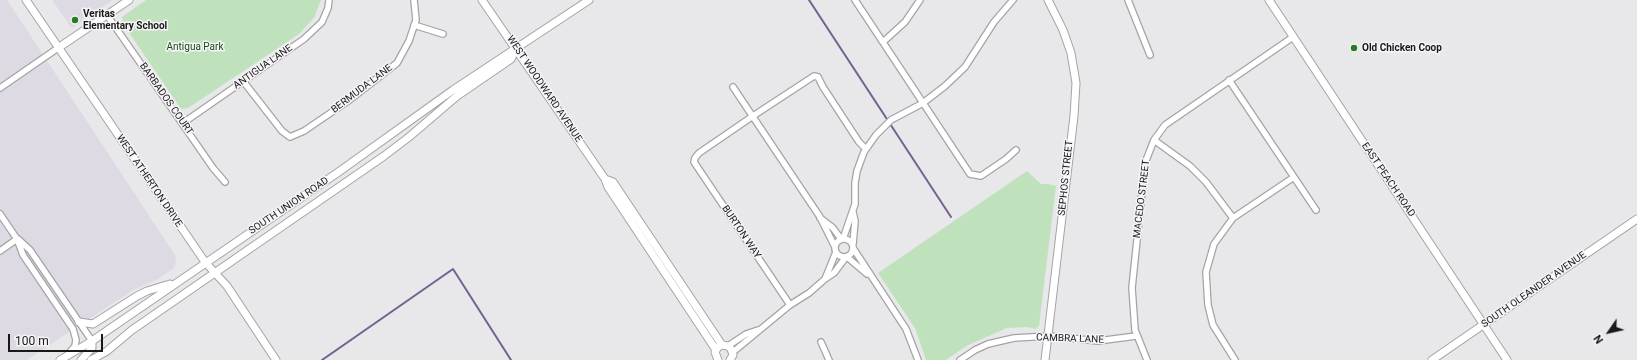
<!DOCTYPE html>
<style>
body{margin:0}
#map{position:relative;width:1637px;height:360px;overflow:hidden;background:#e8e7ea;font-family:Roboto,sans-serif}
canvas{display:block}
.north{position:absolute;left:1589px;top:312px;width:40px;height:40px;-webkit-text-stroke:3px #f6f4f7;paint-order:stroke;rotate:236deg;font-size:11px;font-weight:700;line-height:16px;text-align:center;color:#191819}
.north::after{content:'';display:block;margin:auto;width:14px;height:18px;background:#191819;clip-path:polygon(50% 0,100% 100%,50% 72%,0 100%)}
.scale{position:absolute;left:8px;top:334px;width:95px;height:18px;box-sizing:border-box;border:2px solid #191819;border-top:0;padding-left:5px;font-size:12px;line-height:14px;white-space:nowrap;color:#191819;-webkit-text-stroke:3px #f6f4f7;paint-order:stroke}
</style>
<div id="map">
<canvas width="1637" height="360"></canvas>
<div class="north">N</div>
<div class="scale">100 m</div>
</div>
<script>
const c = document.querySelector('canvas').getContext('2d');
c.lineJoin = 'round';
function fill(path, color) { c.fillStyle = color; c.fill(path, 'evenodd'); }
const toPath = rows => new Path2D(rows.map(r => 'M' + r).join(''));
function strokePath(path, color, width, dash) { c.strokeStyle = color; c.lineWidth = width; c.lineCap = dash ? 'butt' : 'round'; c.setLineDash(dash || []); c.stroke(path); }
function label(font, color, halo, rows, align = 'center') {
  c.font = font + ' Roboto,sans-serif'; c.lineWidth = 3; c.setLineDash([]); c.textBaseline = 'middle'; c.strokeStyle = halo; c.fillStyle = color; for (const [text, x, y, turn = 0] of rows) {
    c.save(); c.translate(x, y); c.rotate((+turn || 0) * Math.PI / 180); c.textAlign = isNaN(turn) ? turn : align; if (halo) c.strokeText(text, 0, 0); c.fillText(text, 0, 0); c.restore();
  }
}
fill(toPath([
 [0,0,7,0,175,255,176,262,173,269,158,279,133,290,27,360,0,360],
 [52,0,113,0,72,28]
]), '#dedae4');
fill(toPath([
 [146,0,321,0,314,18,299,34,188,108,181,109,124,25,122,17],
 [1027,171,1041,184,1048,184,1056,186,1039,326,1035,329,1027,327,1007,328,968,345,946,360,926,360,915,328,878,273]
]), '#bfe2bd');
strokePath(toPath([
 [809,0,951,217],
 [322,360,453,269,511,360]
]), '#756191', 2);
const minor = toPath([
 [855,0,970,174,981,176,1006,159,1016,150],
 [1128,0,1150,55],
 [107,15,213,168,225,182],
 [414,25,443,34],
 [883,42,905,22,920,0],
 [1229,80,1316,210],
 [243,81,282,131,290,137,304,131,348,101,397,63,409,41,416,20,414,0],
 [733,87,820,217,835,247],
 [0,88,58,48],
 [183,123,304,39,322,22,328,8,329,0],
 [1154,140,1190,166,1206,182,1233,218],
 [0,214,17,239,23,255,73,329,76,340,75,346,69,353],
 [820,218,833,228,841,239],
 '835 248a9 9 0 1 1 18 0a9 9 0 1 1-18 0Z',
 [18,239,30,250,92,341],
 [843,239,855,204,855,183,857,171,864,152,876,135,891,120,923,103,945,86,965,67,994,22,1013,0],
 [853,244,855,221,853,212],
 [853,248,906,329,918,360],
 [0,251,17,239],
 [847,257,867,274],
 [825,279,836,252],
 [790,305,694,162,695,158,699,153,753,116,814,76,818,77,823,87,859,142,866,149],
 [821,342,829,360],
 [728,346,746,334,758,330],
 [733,352,790,305,809,293,825,279,834,273,846,257],
 [960,360,975,350,988,344,1014,338,1049,336,1098,341,1136,336],
 [1147,360,1135,330,1132,288,1145,163,1154,140,1165,125,1293,37],
 [1235,360,1213,325,1208,305,1206,272,1214,244,1233,218,1294,177]
]);
const tertiary = toPath([
 [26,0,205,262,227,286,276,360],
 [482,0,605,179,608,187,716,350],
 [1269,0,1507,360],
 [58,48,129,0],
 [605,179,613,182,722,345],
 [79,322,93,324,137,296,147,291,170,284],
 [60,360,92,341,340,171,453,90,589,0],
 [81,360,92,348,92,341],
 [91,360,107,351,132,330,384,156,409,137,457,96,511,59,516,49],
 [718,360,715,352,718,347,722,345,728,346,731,349,733,355,730,360],
 [1045,360,1074,116,1076,83,1071,53,1063,30,1048,0],
 [1432,360,1637,219]
]);
strokePath(minor, '#a5a3a6', 8);
strokePath(tertiary, '#a5a3a6', 9);
strokePath(minor, '#fff', 5.5);
strokePath(tertiary, '#fff', 7);
for (const [x, y, r, color] of [
 [75,20,4,"#257c29"],
 [1354,48,4,"#257c29"]
]) { const dot = new Path2D(); dot.arc(x, y, r, 0, 2 * Math.PI); c.fillStyle = color; c.fill(dot); strokePath(dot, '#f6f4f7', 1.5); }
label('bold 10px', '#191819', '#f6f4f7', [
 ["Veritas",83,14],
 ["Elementary School",83,26],
 ["Old Chicken Coop",1362,48]
], 'left');
label('10px', '#0f4c13', '#f6f4f7', [
 ["Antigua Park",195,47]
]);
label('10px', '#191819', '#f6f4f7', [
 ["ANTIGUA LANE",263,67,-35],
 ["BERMUDA LANE",362,89,-37],
 ["WEST WOODWARD AVENUE",544,89,56],
 ["BARBADOS COURT",166,99,55],
 ["SEPHOS STREET",1066,178,-84],
 ["EAST PEACH ROAD",1388,180,56],
 ["WEST ATHERTON DRIVE",149,181,56],
 ["MACEDO STREET",1142,199,-83],
 ["SOUTH UNION ROAD",289,206,-34],
 ["BURTON WAY",741,232,56],
 ["SOUTH OLEANDER AVENUE",1534,290,-35],
 ["CAMBRA LANE",1070,339,2]
]);
</script>
